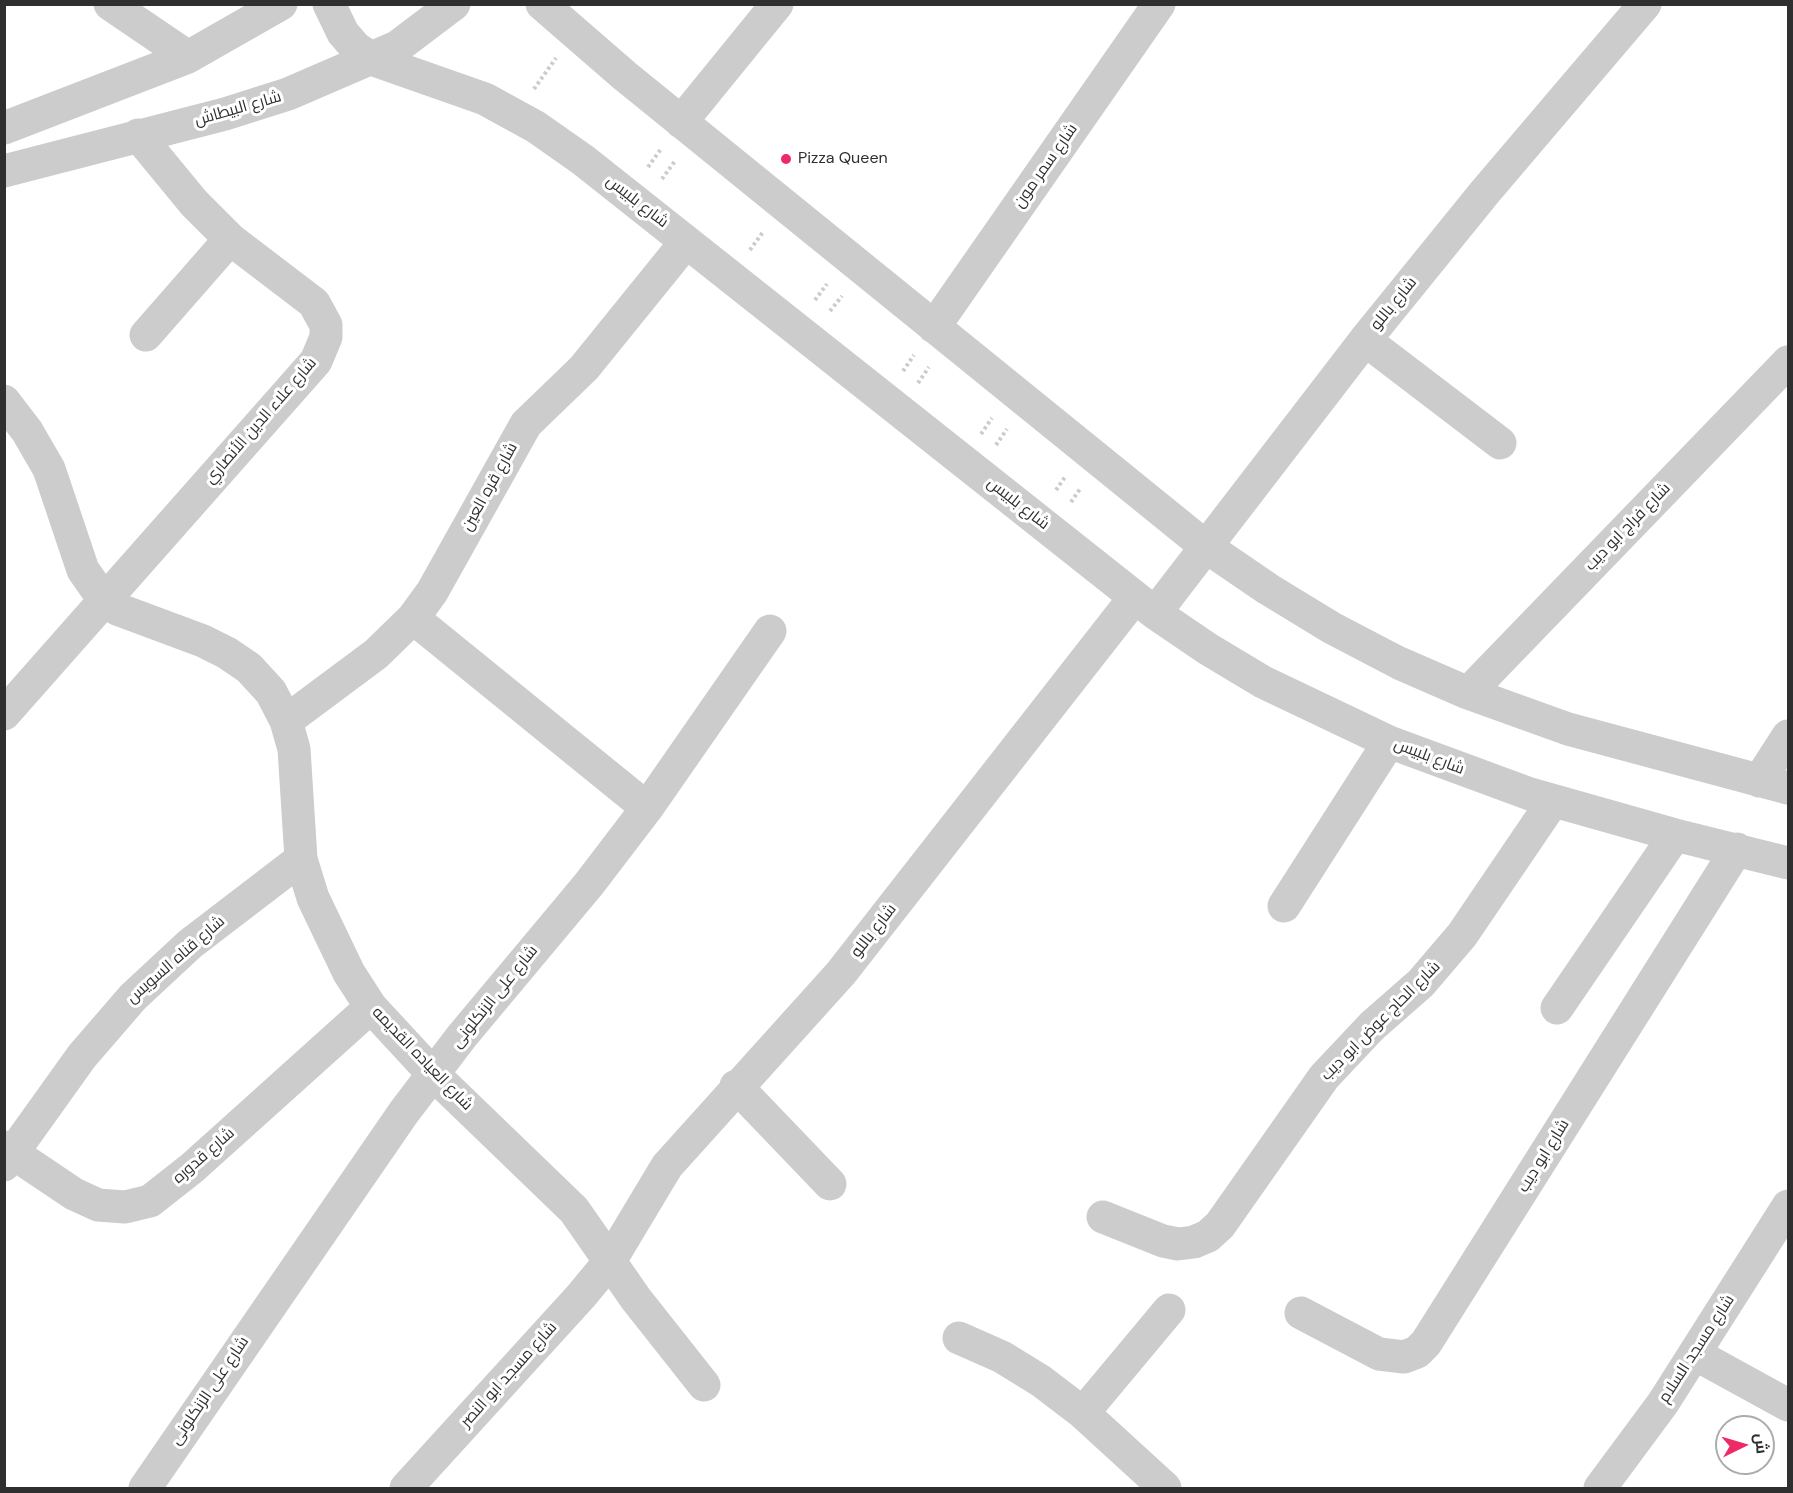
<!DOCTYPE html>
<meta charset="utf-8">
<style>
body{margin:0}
#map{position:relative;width:1793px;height:1493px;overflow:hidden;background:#fff;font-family:"DM Sans",Cairo,sans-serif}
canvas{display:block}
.frame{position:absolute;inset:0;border:6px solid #2f2f2f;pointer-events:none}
.north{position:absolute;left:1715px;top:1415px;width:60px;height:60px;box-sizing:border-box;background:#fff;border:2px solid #acacac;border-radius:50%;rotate:85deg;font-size:16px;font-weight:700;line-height:24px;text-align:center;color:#2f2f2f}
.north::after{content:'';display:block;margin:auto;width:21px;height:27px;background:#ed2a66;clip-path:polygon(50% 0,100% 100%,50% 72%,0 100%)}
</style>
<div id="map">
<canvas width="1793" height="1493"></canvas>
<div class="frame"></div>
<div class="north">ش</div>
</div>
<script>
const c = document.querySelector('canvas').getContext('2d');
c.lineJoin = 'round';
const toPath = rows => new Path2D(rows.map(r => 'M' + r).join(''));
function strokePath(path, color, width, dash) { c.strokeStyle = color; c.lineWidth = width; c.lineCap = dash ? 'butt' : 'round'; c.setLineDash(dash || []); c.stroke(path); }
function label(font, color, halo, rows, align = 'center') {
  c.font = font + ' "DM Sans",Cairo,sans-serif'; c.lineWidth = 6; c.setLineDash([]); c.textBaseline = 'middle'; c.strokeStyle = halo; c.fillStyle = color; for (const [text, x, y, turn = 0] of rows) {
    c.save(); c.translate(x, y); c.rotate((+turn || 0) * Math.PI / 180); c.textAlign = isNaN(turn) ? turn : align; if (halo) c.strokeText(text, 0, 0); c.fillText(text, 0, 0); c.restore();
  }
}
strokePath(toPath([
 [534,89,556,58],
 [648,167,661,149],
 [662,179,675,161],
 [750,250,763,232],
 [815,300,827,284],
 [830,311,842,296],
 [903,371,914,355],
 [918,383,929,367],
 [981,434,992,418],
 [996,445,1007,429],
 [1056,490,1065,477],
 [1071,502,1080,489]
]), '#ccc', 4, [3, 3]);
strokePath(toPath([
 [110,4,188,57],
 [329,4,343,33,356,48,374,60,485,99,536,127,583,160,1155,613,1208,649,1263,682,1389,742,1530,794,1675,835,1788,863],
 [542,4,625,76,1205,546,1268,589,1332,628,1399,663,1468,693,1568,729,1788,788],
 [681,122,777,4],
 [4,128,188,57,281,4],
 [4,171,225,114,288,94,397,47,454,4],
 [934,327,1159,4],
 [146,335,230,239],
 [1365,340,1500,443],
 [4,401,27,431,49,469,83,570,104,600,117,609,203,641,227,653,249,668,271,692,286,721,294,749,301,859,313,898,349,973,371,1007,433,1074,574,1210,636,1299,704,1385],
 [1155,613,1365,340,1485,192,1645,4],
 [413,618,647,808],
 [1468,693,1788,362],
 [4,714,316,361,326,337,326,325,314,303,230,239,194,203,138,135],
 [286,721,376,654,413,618,432,592,526,424,584,368,686,242],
 [1759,781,1788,736],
 [1284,906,1389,742],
 [1557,1008,1675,835],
 [736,1086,830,1184],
 [4,1147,74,1194,98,1205,125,1207,150,1201,192,1168,371,1007],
 [4,1165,82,1056,133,997,190,944,301,859],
 [1103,1217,1163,1241,1178,1244,1194,1242,1208,1236,1220,1225,1324,1077,1372,1026,1421,983,1462,935,1553,801],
 [1301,1313,1379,1354,1404,1357,1417,1352,1426,1343,1737,849],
 [959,1338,1002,1357,1041,1381,1083,1413,1165,1488],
 [1695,1354,1788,1405],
 [1083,1413,1169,1310],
 [145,1488,404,1112,462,1036,589,884,647,808,770,631],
 [406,1488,581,1296,610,1261,667,1166,841,973,1135,597],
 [1600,1488,1663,1403,1788,1206]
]), '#ccc', 33);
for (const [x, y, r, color] of [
 [786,159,6,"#ed2a66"]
]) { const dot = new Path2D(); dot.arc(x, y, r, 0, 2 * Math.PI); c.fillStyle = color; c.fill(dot); strokePath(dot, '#fff', 2); }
label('16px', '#2f2f2f', '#fff', [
 ["شارع البيطاش",238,109,-16],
 ["شارع سمر مون",1046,166,-55],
 ["شارع بلبيس",637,202,38],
 ["شارع باللو",1394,304,-51],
 ["شارع علاء الدين الأنصاري",261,421,-49],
 ["شارع قره العين",490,487,-61],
 ["شارع بلبيس",1018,504,38],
 ["شارع فراج ابو ديب",1628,527,-46],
 ["شارع بلبيس",1429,757,21],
 ["شارع باللو",874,931,-52],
 ["شارع قناه السويس",176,960,-41],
 ["شارع على الزنكلونى",495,997,-51],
 ["شارع الحاج عوض ابو ديب",1381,1021,-45],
 ["شارع العياده القديمه",422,1059,46],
 ["شارع قدوره",204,1156,-41],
 ["شارع ابو ديب",1544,1156,-58],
 ["شارع مسجد السلام",1697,1349,-57],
 ["شارع مسجد ابو النصر",509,1375,-48],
 ["شارع على الزنكلونى",210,1391,-56]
]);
label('16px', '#2f2f2f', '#fff', [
 ["Pizza Queen",798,159]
], 'left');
</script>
